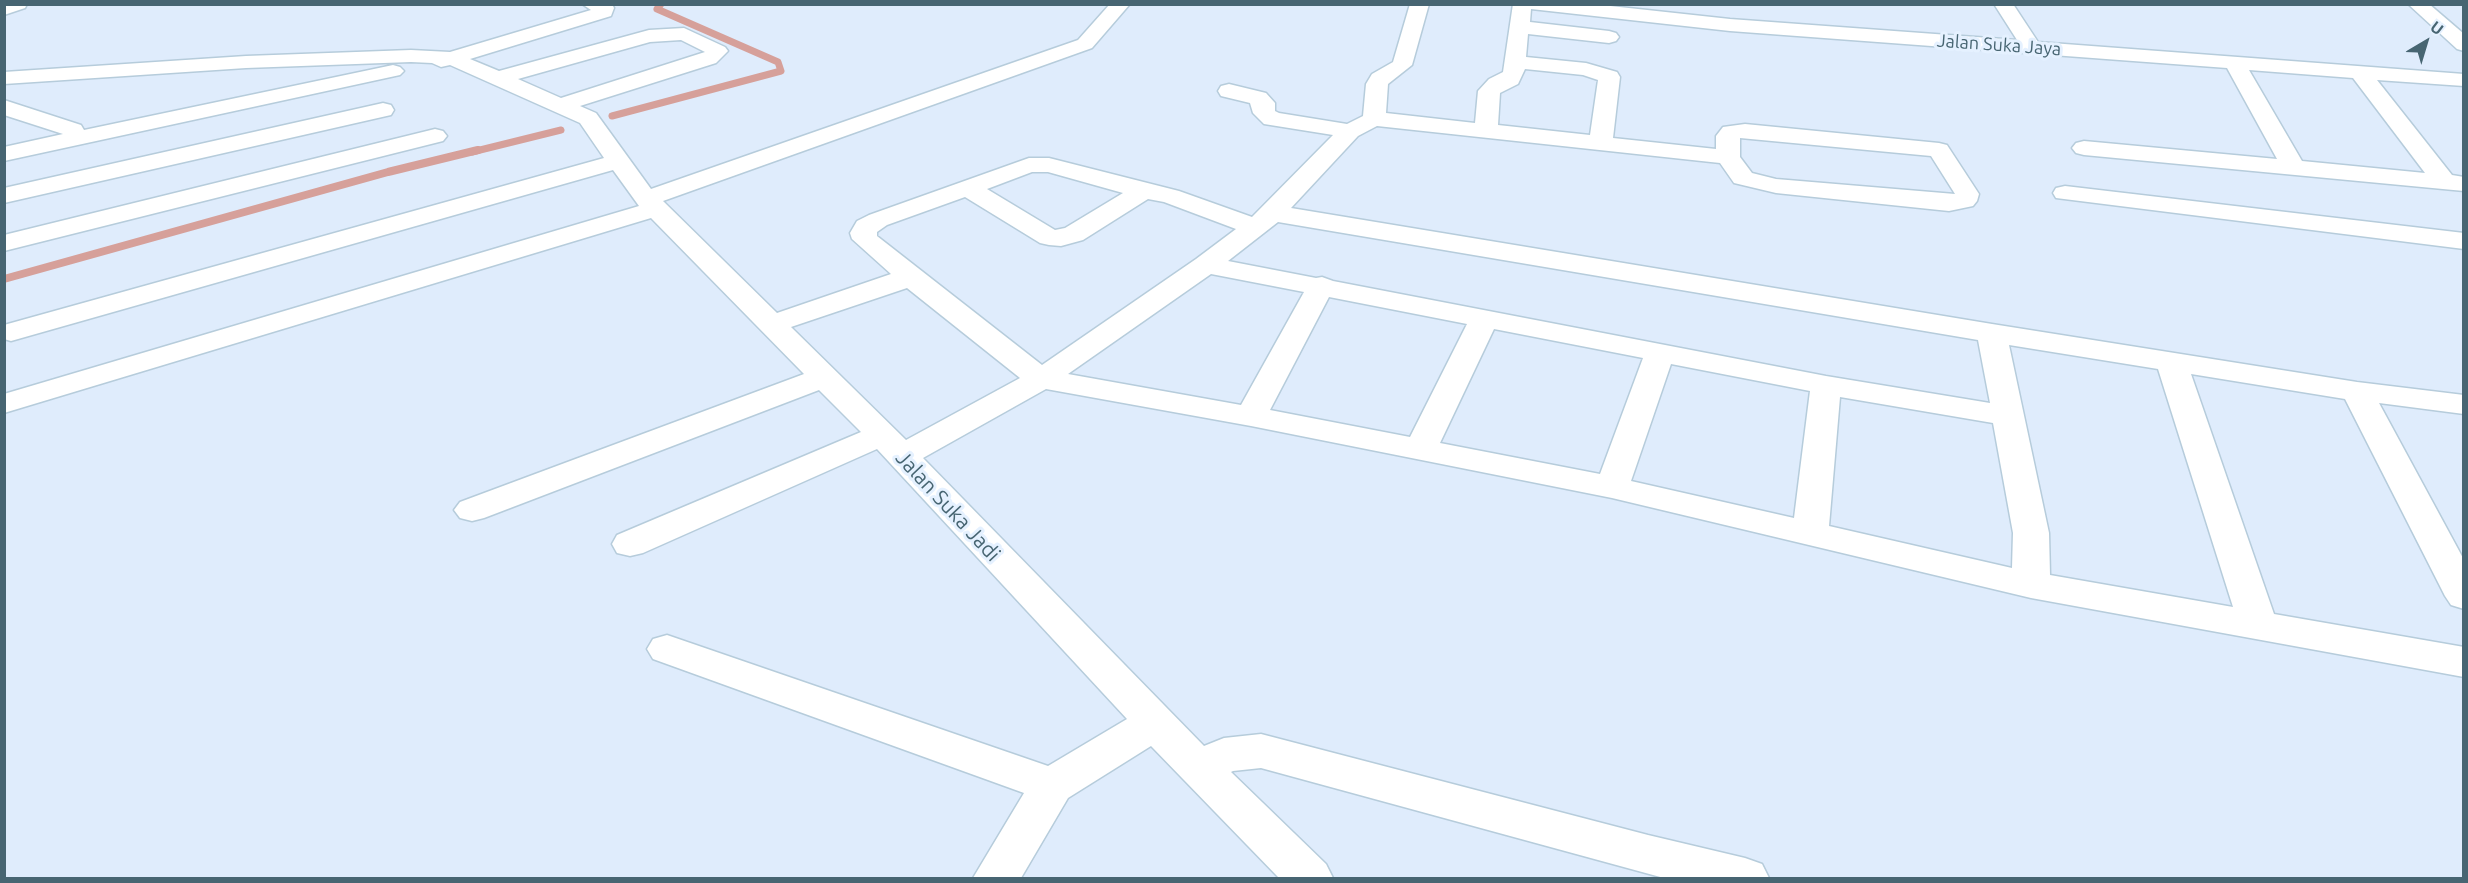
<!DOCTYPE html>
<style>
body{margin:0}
#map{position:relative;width:2468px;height:883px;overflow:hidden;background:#dfecfc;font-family:Ubuntu,sans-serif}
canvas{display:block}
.frame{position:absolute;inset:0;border:6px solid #476572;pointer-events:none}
.north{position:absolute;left:2396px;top:12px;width:60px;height:60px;-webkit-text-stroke:4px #e5f1ff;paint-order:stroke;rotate:38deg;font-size:16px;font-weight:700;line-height:24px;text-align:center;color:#476572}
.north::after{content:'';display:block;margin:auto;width:21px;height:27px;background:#476572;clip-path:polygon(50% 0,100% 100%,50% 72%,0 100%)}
</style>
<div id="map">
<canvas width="2468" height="883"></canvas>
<div class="frame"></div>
<div class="north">U</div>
</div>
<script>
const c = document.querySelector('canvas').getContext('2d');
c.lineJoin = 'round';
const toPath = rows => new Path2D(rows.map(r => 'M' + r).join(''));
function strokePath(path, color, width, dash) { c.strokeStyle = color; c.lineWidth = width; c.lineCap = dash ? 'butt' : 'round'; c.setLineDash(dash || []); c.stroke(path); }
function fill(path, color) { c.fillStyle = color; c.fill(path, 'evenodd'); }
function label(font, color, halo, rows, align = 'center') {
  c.font = font + ' Ubuntu,sans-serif'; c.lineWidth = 6; c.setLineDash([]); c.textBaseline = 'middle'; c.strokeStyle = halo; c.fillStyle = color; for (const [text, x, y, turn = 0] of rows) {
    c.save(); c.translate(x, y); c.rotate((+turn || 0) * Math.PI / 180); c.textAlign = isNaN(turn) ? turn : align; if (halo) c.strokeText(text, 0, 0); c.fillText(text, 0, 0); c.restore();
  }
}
strokePath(toPath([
 [612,116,781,71,778,62,657,9,661,4],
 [472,152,561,130]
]), '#d6a09a', 7);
strokePath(toPath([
 [4,279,388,172,478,150]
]), '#d6a09a', 8);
const minor = toPath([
 [4,4,27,4,25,8,4,15,4,4],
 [582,4,612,4,614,8,611,16,470,59,499,71,649,30,684,28,725,47,728,51,716,63,580,106,596,113,651,189,1078,40,1110,4,1130,4,1092,48,663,201,777,313,891,274,852,239,850,233,857,221,869,215,1029,158,1049,158,1179,191,1252,217,1333,135,1264,124,1253,113,1250,103,1221,96,1218,91,1221,86,1229,84,1266,93,1275,103,1275,111,1279,113,1347,124,1363,116,1366,84,1372,74,1393,62,1410,4,1429,4,1412,65,1388,84,1386,113,1475,123,1478,91,1489,79,1503,72,1513,4,1592,4,1730,19,2017,40,1994,4,2013,4,2038,42,2464,74,2464,86,2377,80,2452,175,2464,177,2464,191,2084,155,2076,153,2072,148,2076,143,2084,141,2277,159,2227,68,1730,31,1531,9,1530,22,1609,31,1616,33,1619,37,1616,41,1609,43,1528,34,1526,57,1586,63,1617,72,1620,77,1613,138,1716,149,1716,136,1723,127,1745,124,1939,143,1947,145,1979,194,1977,201,1973,206,1949,211,1776,193,1734,183,1720,163,1377,126,1358,136,1291,208,1992,324,2357,382,2464,395,2464,414,2379,403,2464,560,2464,609,2451,605,2445,596,2345,399,2191,374,2274,614,2464,647,2464,677,2031,598,1612,498,1251,426,1046,389,923,458,1204,746,1224,738,1261,734,1648,835,1745,858,1762,864,1769,878,1664,878,1261,768,1233,771,1231,772,1326,864,1333,878,1279,878,1151,746,1068,798,1021,878,973,878,1024,793,653,659,647,649,653,639,667,635,1048,766,1127,719,877,449,643,553,630,556,617,553,612,544,617,535,861,432,819,390,484,518,472,521,460,518,454,510,460,502,804,374,651,218,4,413,4,394,639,206,613,170,11,341,4,339,4,325,604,158,580,123,450,65,441,67,432,63,411,62,246,68,4,84,4,72,246,56,411,50,450,52,591,10,582,4],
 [681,40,705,52,561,98,518,79,650,42,681,40],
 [1525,69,1583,75,1598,80,1590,135,1498,125,1500,93,1518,84,1525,69],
 [2249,70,2353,78,2425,173,2302,161,2249,70],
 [1740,138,1931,156,1955,194,1776,179,1752,173,1740,157,1740,138],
 [1032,172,1048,172,1123,193,1065,228,1055,230,987,189,1032,172],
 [965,197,1040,243,1049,245,1061,246,1083,240,1148,199,1164,202,1236,229,1196,259,1042,365,877,236,877,232,887,225,965,197],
 [1278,222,1978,340,1990,403,1826,376,1333,281,1322,277,1316,278,1228,261,1278,222],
 [1211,274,1304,292,1241,405,1068,374,1211,274],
 [907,288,1020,378,906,440,791,327,907,288],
 [1329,297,1467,324,1410,437,1270,410,1329,297],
 [1494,329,1643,358,1600,474,1440,443,1494,329],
 [2009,345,2158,369,2233,607,2050,575,2049,533,2009,345],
 [1671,364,1810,391,1794,518,1631,481,1671,364],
 [1840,397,1993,423,2013,533,2012,568,1829,526,1840,397],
 [2408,4,2429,4,2464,34,2464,51,2457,49,2408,4],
 [393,65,400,67,404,71,400,75,4,161,4,147,63,134,4,115,4,100,81,125,84,130,393,65],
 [383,103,391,105,394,110,391,115,4,203,4,188,383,103],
 [435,129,443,131,447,136,443,141,4,251,4,235,435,129],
 [2065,186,2464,233,2464,249,2056,198,2053,193,2056,188,2065,186]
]);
strokePath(minor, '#b6ccdb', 3);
fill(minor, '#fff');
label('18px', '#476572', '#e5f1ff', [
 ["Jalan Suka Jaya",1999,45,4]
]);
label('21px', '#476572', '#e5f1ff', [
 ["Jalan Suka Jadi",948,506,47]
]);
</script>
